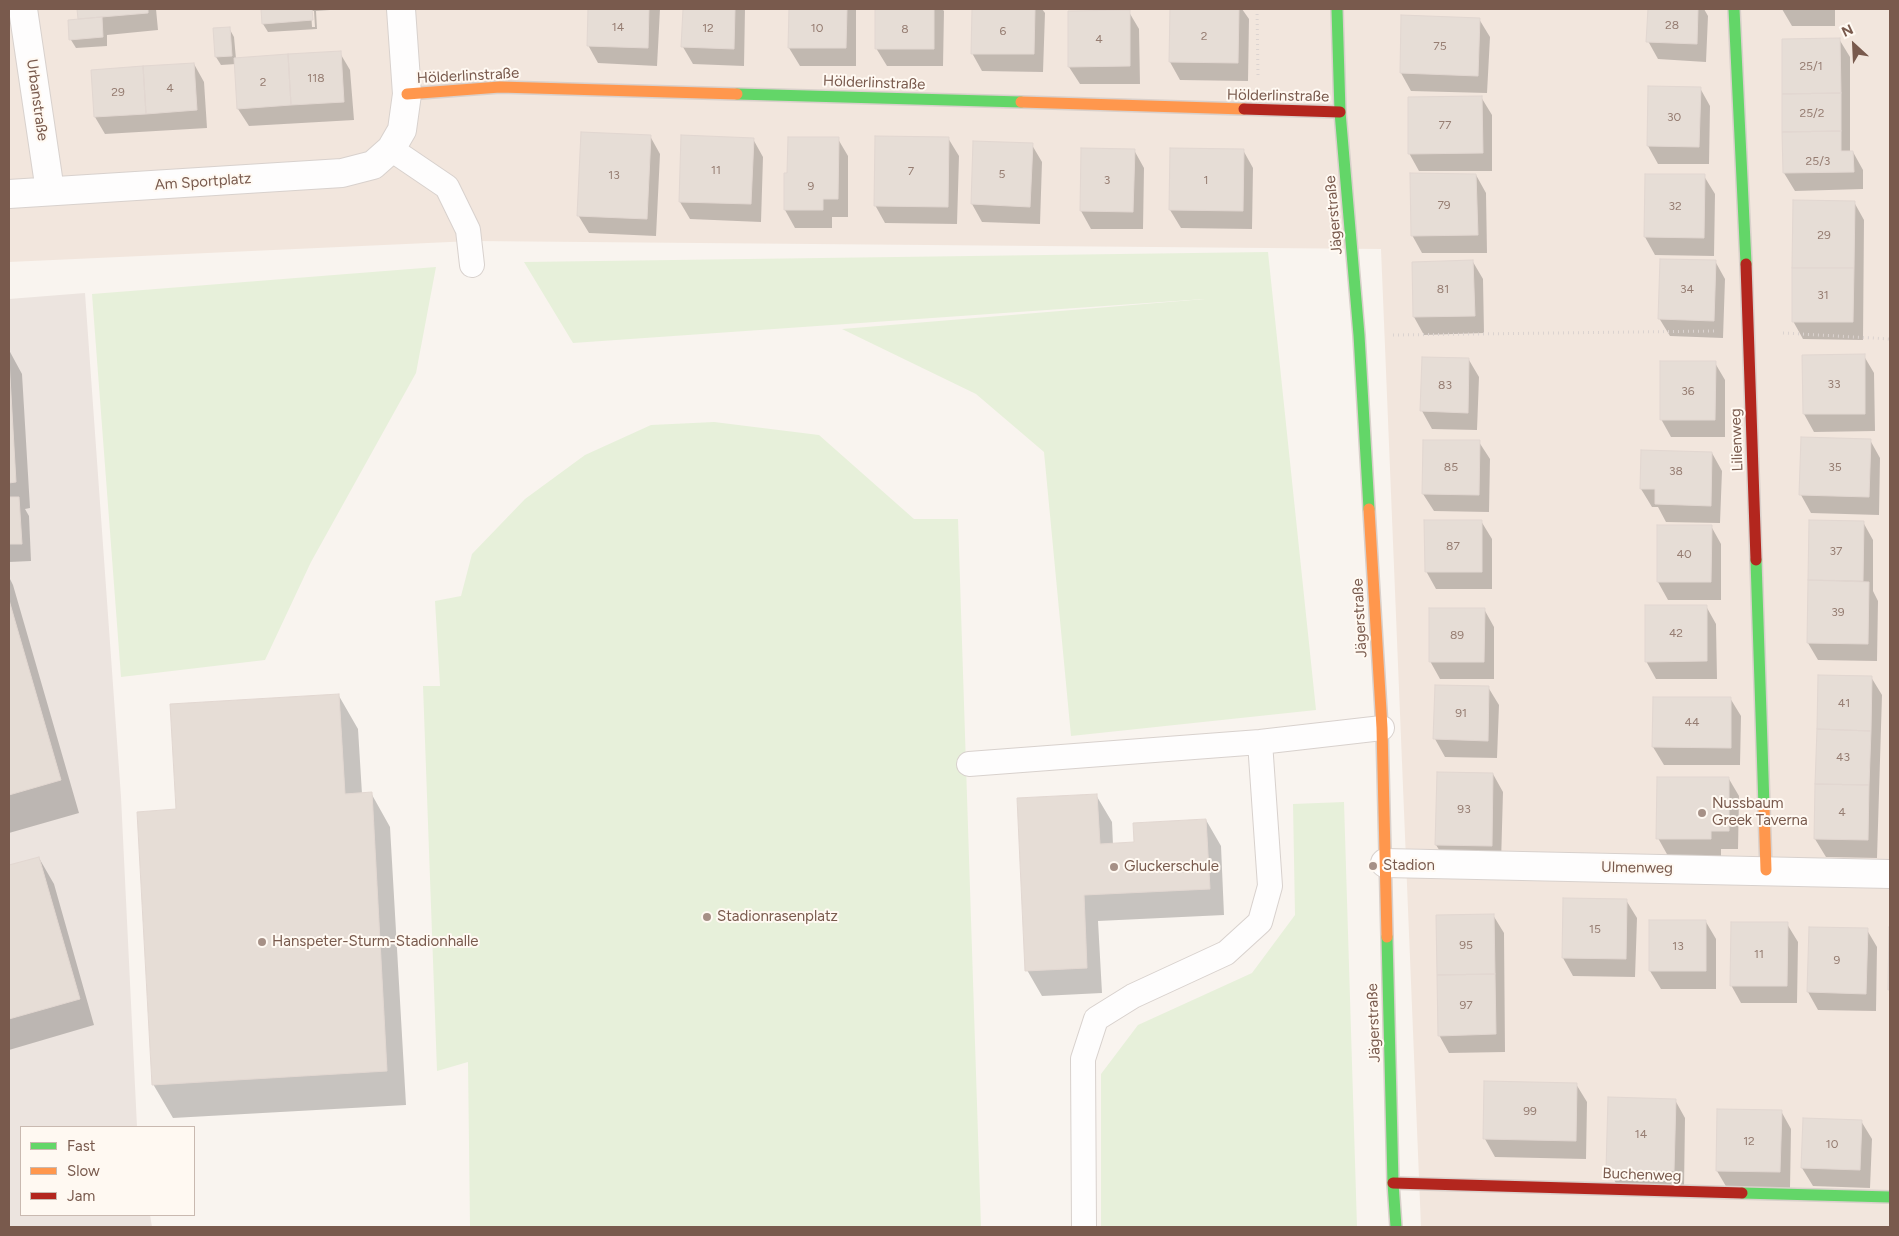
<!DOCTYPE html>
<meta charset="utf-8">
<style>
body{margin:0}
#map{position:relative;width:1899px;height:1236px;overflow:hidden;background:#f9f4ef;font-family:Figtree,sans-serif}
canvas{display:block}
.frame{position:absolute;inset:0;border:10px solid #795a4d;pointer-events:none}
.legend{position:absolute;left:20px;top:1126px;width:175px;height:90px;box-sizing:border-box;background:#fff9f2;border:1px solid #c9b9b0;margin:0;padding:6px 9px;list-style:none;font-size:15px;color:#795a4d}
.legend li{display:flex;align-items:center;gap:10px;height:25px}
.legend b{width:25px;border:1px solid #c9b9b0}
.north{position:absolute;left:1829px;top:20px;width:50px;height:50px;-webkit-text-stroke:4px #fff9f2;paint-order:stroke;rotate:335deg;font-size:14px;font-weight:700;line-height:20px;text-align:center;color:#795a4d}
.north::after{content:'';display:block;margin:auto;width:18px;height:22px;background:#795a4d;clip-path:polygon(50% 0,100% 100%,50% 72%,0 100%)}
</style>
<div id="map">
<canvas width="1899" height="1236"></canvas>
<div class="frame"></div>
<ul class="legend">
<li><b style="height:6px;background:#63d668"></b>Fast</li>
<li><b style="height:6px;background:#ff974d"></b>Slow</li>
<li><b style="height:6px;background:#b3261e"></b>Jam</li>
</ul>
<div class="north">N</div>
</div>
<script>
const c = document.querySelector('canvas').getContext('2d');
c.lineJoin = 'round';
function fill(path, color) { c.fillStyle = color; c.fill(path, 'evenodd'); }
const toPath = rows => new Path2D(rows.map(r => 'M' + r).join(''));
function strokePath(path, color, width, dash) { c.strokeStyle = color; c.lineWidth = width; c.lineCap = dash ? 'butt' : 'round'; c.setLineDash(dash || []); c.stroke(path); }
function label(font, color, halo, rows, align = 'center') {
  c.font = font + ' Figtree,sans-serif'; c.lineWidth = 4; c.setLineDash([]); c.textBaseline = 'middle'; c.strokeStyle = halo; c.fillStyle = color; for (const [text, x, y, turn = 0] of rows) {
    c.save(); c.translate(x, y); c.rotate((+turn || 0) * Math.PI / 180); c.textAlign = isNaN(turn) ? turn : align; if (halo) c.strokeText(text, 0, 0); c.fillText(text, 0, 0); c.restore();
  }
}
fill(toPath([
 [9,9,1890,9,1890,1227,1421,1227,1381,249,472,241,9,262]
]), '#f2e6dd');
fill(toPath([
 [85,293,121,797,137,1127,21,1127,21,1215,150,1215,152,1227,9,1227,9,299]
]), '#ece4df');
fill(toPath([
 [1268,252,1316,710,1071,736,1044,452,976,394,842,329,1205,299,573,343,524,262],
 [436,267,416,373,311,562,265,660,121,677,92,294],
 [714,422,819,435,914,519,958,519,981,1227,470,1227,468,1062,437,1071,423,686,440,686,435,601,461,596,472,554,525,499,585,455,651,425],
 [1344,802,1357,1227,1101,1227,1101,1074,1138,1025,1252,973,1295,915,1293,804]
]), '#e7f0da');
fill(toPath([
 [79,9,156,9,158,30,107,35,107,46,76,48,71,40,80,20],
 [262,9,344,9,316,11,317,29,268,32,263,24],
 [311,11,314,11,315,27,312,27],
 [590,9,660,9,657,66,598,63,588,45],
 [684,9,745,9,744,66,693,64,683,47],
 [790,9,856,9,856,66,800,66,789,48],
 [876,9,942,9,944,11,943,66,887,66,876,48],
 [973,9,1042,9,1045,13,1043,72,982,71,972,53],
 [1171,9,1242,9,1249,19,1248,81,1180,80,1170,62],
 [1649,9,1704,9,1708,16,1706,62,1658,59,1648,41],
 [1782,9,1835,9,1835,26,1792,26],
 [1129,12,1139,29,1140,84,1080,84,1069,67],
 [1403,16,1479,19,1490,37,1487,93,1411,91,1401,73],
 [229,28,234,37,236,59,340,53,350,70,354,120,249,126,238,109,236,64,221,65,216,57],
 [1839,39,1850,57,1850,152,1853,152,1863,170,1863,189,1795,191,1784,173],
 [194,64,204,82,207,128,105,134,95,117],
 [1700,88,1710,106,1709,164,1658,164,1648,146],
 [1481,97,1492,115,1492,171,1419,171,1409,153],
 [650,136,660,154,656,236,589,233,578,215],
 [948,138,959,156,957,224,885,223,875,205],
 [753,139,763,157,761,222,690,219,680,202],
 [838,139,848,156,848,217,832,217,832,228,795,228,785,210,785,174],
 [1032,145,1042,162,1040,224,982,222,972,204],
 [1172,149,1243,150,1253,168,1252,229,1181,228,1170,210],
 [1134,150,1144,168,1143,229,1091,229,1081,211],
 [1476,175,1486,193,1487,253,1422,253,1412,235],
 [1646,175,1704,176,1715,194,1714,256,1655,255,1645,237],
 [1854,202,1864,220,1863,340,1803,339,1793,321],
 [1715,261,1725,279,1723,338,1670,336,1659,318],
 [1473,262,1483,279,1484,333,1424,335,1414,317],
 [9,350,22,374,30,508,25,509,29,516,31,561,9,562],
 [1864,356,1874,373,1875,431,1814,432,1804,414],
 [1423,358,1469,360,1479,377,1477,430,1432,429,1422,411],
 [1715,363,1725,380,1725,437,1671,437,1661,419],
 [1802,439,1870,440,1880,458,1879,515,1811,513,1801,495],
 [1479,442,1490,459,1489,512,1434,511,1423,494],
 [1712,453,1722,471,1720,523,1666,522,1658,507,1652,507,1641,489],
 [1481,521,1492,539,1492,589,1436,589,1426,571],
 [1810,521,1863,522,1873,540,1873,591,1878,601,1877,661,1818,660,1808,643],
 [1711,526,1721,544,1721,600,1668,600,1658,582],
 [9,577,13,585,79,813,9,833],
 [1706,606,1716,624,1717,679,1656,679,1646,661],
 [1484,609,1494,627,1494,679,1440,679,1430,661],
 [1871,677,1882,695,1877,858,1826,857,1815,839],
 [1436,686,1488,687,1499,705,1497,758,1445,757,1435,739],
 [339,696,358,729,362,794,371,793,390,827,406,1105,173,1118,153,1084,177,810],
 [1730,698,1741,716,1740,765,1664,765,1653,747],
 [1493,774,1503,792,1501,863,1447,862,1436,845],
 [1729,779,1739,796,1738,849,1721,849,1721,856,1668,856,1658,838],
 [1096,795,1112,822,1113,845,1135,844,1206,820,1221,846,1224,915,1098,921,1102,993,1042,996,1027,970],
 [39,858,54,884,94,1025,9,1050,9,867],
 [1626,900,1637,918,1635,977,1573,976,1563,958],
 [1493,915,1504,933,1505,1052,1449,1053,1439,1035],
 [1650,922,1706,922,1716,939,1716,989,1661,989,1650,971],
 [1787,924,1798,942,1797,1003,1741,1003,1731,985],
 [1867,930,1877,947,1876,1011,1818,1010,1808,992],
 [1576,1084,1587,1102,1586,1159,1495,1157,1485,1139],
 [1675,1100,1685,1118,1684,1188,1618,1187,1608,1169],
 [1781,1111,1791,1129,1790,1189,1727,1188,1717,1171],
 [1804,1119,1861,1121,1872,1139,1870,1188,1813,1186,1802,1168]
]), '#0003');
const building = toPath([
 [77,9,148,9,148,13,78,19,77,9],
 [261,9,312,9,313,20,262,24,261,9],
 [588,9,649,9,648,48,587,46,588,9],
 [683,9,735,9,734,49,681,47,683,9],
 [789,9,847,9,846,48,788,48,789,9],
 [875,9,934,9,934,49,875,49,875,9],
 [972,9,1035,9,1034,54,971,54,972,9],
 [1170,9,1239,9,1238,63,1169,62,1170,9],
 [1648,9,1698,9,1697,44,1646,42,1648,9],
 [1130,10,1130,66,1068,67,1068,11,1130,10],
 [1401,15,1480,18,1478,76,1400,73,1401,15],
 [102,17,103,37,69,40,68,20,102,17],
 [230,27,232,56,215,57,213,28,230,27],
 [1840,38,1841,93,1782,94,1782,39,1840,38],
 [341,51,344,102,291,105,288,54,341,51],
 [288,54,291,105,237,109,234,58,288,54],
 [194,63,197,110,146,114,143,66,194,63],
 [143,66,146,114,94,117,91,70,143,66],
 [1648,86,1701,87,1699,147,1647,146,1648,86],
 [1841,93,1841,131,1782,132,1782,94,1841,93],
 [1482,96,1483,153,1408,154,1408,97,1482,96],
 [1841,131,1841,151,1853,151,1854,172,1783,173,1782,132,1841,131],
 [581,132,651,135,647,219,577,216,581,132],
 [681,135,754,138,751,204,679,202,681,135],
 [875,136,949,137,948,207,874,206,875,136],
 [788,137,839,137,838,199,823,199,823,210,784,210,784,173,787,173,788,137],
 [973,141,1033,143,1030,207,971,204,973,141],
 [1081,148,1135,149,1133,212,1080,211,1081,148],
 [1170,148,1244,149,1243,211,1169,210,1170,148],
 [1410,173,1476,174,1478,235,1411,236,1410,173],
 [1645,174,1705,174,1704,238,1644,237,1645,174],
 [1793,200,1855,201,1854,268,1792,268,1793,200],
 [1660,259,1716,260,1714,321,1658,319,1660,259],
 [1473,260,1475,316,1413,317,1412,262,1473,260],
 [1792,268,1854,268,1853,322,1792,322,1792,268],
 [1865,354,1865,414,1803,414,1802,355,1865,354],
 [1422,357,1469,358,1468,413,1420,411,1422,357],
 [9,359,16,482,9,483,9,359],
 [1660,361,1716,361,1715,420,1660,420,1660,361],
 [1801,437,1871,439,1869,497,1799,495,1801,437],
 [1423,440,1480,440,1479,495,1422,494,1423,440],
 [1641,450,1712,452,1711,506,1655,504,1655,489,1640,489,1641,450],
 [9,497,19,497,22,544,9,544,9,497],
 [1424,520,1482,520,1482,572,1425,572,1424,520],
 [1809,520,1864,521,1863,581,1808,580,1809,520],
 [1657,525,1712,525,1711,582,1657,582,1657,525],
 [1808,580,1869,582,1868,644,1807,643,1808,580],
 [9,600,61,780,9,795,9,600],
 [1645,605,1707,605,1707,661,1645,662,1645,605],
 [1429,608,1485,608,1484,662,1429,662,1429,608],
 [1818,675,1872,676,1871,731,1817,729,1818,675],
 [1435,685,1489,686,1488,741,1433,739,1435,685],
 [339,694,345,794,372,792,387,1071,152,1085,137,812,176,809,170,704,339,694],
 [1653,697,1731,697,1731,748,1652,747,1653,697],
 [1817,729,1871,731,1869,785,1815,784,1817,729],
 [1437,772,1493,773,1492,846,1435,845,1437,772],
 [1657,777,1729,777,1729,831,1711,831,1711,839,1656,839,1657,777],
 [1815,784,1869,785,1868,840,1814,839,1815,784],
 [1097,794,1100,844,1134,842,1133,823,1206,819,1210,889,1084,895,1087,968,1025,971,1017,798,1097,794],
 [39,857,80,999,9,1019,9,865,39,857],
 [1563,898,1627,899,1626,959,1562,958,1563,898],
 [1494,914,1495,974,1437,975,1436,915,1494,914],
 [1649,920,1706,920,1706,971,1649,971,1649,920],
 [1731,922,1788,922,1787,986,1730,986,1731,922],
 [1809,927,1868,928,1866,994,1807,992,1809,927],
 [1889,927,1890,927,1890,990,1888,990,1889,927],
 [1495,974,1496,1034,1438,1036,1437,975,1495,974],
 [1484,1081,1577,1083,1576,1141,1483,1139,1484,1081],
 [1608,1097,1676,1099,1674,1171,1606,1170,1608,1097],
 [1717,1109,1782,1110,1780,1172,1716,1171,1717,1109],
 [1803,1118,1862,1120,1860,1170,1801,1168,1803,1118]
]);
fill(building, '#e6ddd6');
strokePath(building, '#e2d7d1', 1);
const lane = toPath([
 [391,149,447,187,468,230,472,265],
 [969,764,1260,742,1382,728],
 [1084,1227,1083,1059,1096,1019,1133,996,1226,953,1260,922,1270,886,1260,742]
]);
const street = toPath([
 [23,9,50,191],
 [9,194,342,173,373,165,391,149,402,130,407,94,401,9],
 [1385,863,1890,874]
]);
const fast = toPath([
 [1337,9,1340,112,1359,335,1369,509],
 [1734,9,1746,264],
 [737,94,1021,102],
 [1756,560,1764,807],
 [1387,937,1393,1183,1396,1227],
 [1742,1193,1890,1197]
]);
const slow = toPath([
 [407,94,500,87,737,94],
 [1021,102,1244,109],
 [1369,509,1382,728,1387,937],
 [1764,807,1766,870]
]);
const jam = toPath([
 [1244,109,1340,112],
 [1746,264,1756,560],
 [1393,1183,1742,1193]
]);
strokePath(lane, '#d8d1cd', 26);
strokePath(street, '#d8d1cd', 30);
strokePath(fast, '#d9d0cb', 14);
strokePath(slow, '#d9d0cb', 14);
strokePath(jam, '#d9d0cb', 14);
strokePath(toPath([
 [1257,9,1258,76],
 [1783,333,1890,339],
 [1393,335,1714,331]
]), '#dbd3d0', 3, [1, 4]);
strokePath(lane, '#fefdfd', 24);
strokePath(street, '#fefdfd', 28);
strokePath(fast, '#63d668', 11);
strokePath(slow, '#ff974d', 11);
strokePath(jam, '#b3261e', 11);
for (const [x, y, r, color] of [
 [1702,813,5,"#a69086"],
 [1373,866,5,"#a69086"],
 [1114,867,5,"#a69086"],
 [707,917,5,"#a69086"],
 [262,942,5,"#a69086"]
]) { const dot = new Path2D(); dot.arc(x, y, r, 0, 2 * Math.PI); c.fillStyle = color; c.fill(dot); strokePath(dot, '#fff9f2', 2); }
label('12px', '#967d72', null, [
 ["28",1672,25],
 ["14",618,27],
 ["12",708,28],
 ["10",817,28],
 ["8",905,29],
 ["6",1003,31],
 ["2",1204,36],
 ["4",1099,39],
 ["75",1440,46],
 ["25/1",1811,66],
 ["118",316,78],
 ["2",263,82],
 ["4",170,88],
 ["29",118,92],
 ["25/2",1812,113],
 ["30",1674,117],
 ["77",1445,125],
 ["25/3",1818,161],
 ["11",716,170],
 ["7",911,171],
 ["5",1002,174],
 ["13",614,175],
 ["3",1107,180],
 ["1",1206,180],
 ["9",811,186],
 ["79",1444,205],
 ["32",1675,206],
 ["29",1824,235],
 ["81",1443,289],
 ["34",1687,289],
 ["31",1823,295],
 ["33",1834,384],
 ["83",1445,385],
 ["36",1688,391],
 ["85",1451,467],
 ["35",1835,467],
 ["38",1676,471],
 ["87",1453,546],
 ["37",1836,551],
 ["40",1684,554],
 ["39",1838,612],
 ["42",1676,633],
 ["89",1457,635],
 ["41",1844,703],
 ["91",1461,713],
 ["44",1692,722],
 ["43",1843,757],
 ["93",1464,809],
 ["4",1842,812],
 ["15",1595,929],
 ["95",1466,945],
 ["13",1678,946],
 ["11",1759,954],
 ["9",1837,960],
 ["97",1466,1005],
 ["99",1530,1111],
 ["14",1641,1134],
 ["12",1749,1141],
 ["10",1832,1144]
]);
label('15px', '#795a4d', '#fff9f2', [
 ["Hölderlinstraße",468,76,-3],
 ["Hölderlinstraße",874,83,2],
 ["Hölderlinstraße",1278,96,1],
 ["Urbanstraße",37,100,82],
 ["Am Sportplatz",203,182,-4],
 ["Jägerstraße",1334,215,-95],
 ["Lilienweg",1737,440,-92],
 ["Jägerstraße",1360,618,-93],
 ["Ulmenweg",1637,868,1],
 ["Jägerstraße",1374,1023,-92],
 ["Buchenweg",1642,1175,2]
]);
label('15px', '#795a4d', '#fff9f2', [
 ["Nussbaum",1712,804],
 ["Greek Taverna",1712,821],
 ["Stadion",1383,866],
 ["Gluckerschule",1124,867],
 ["Stadionrasenplatz",717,917],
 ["Hanspeter-Sturm-Stadionhalle",272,942]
], 'left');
</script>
